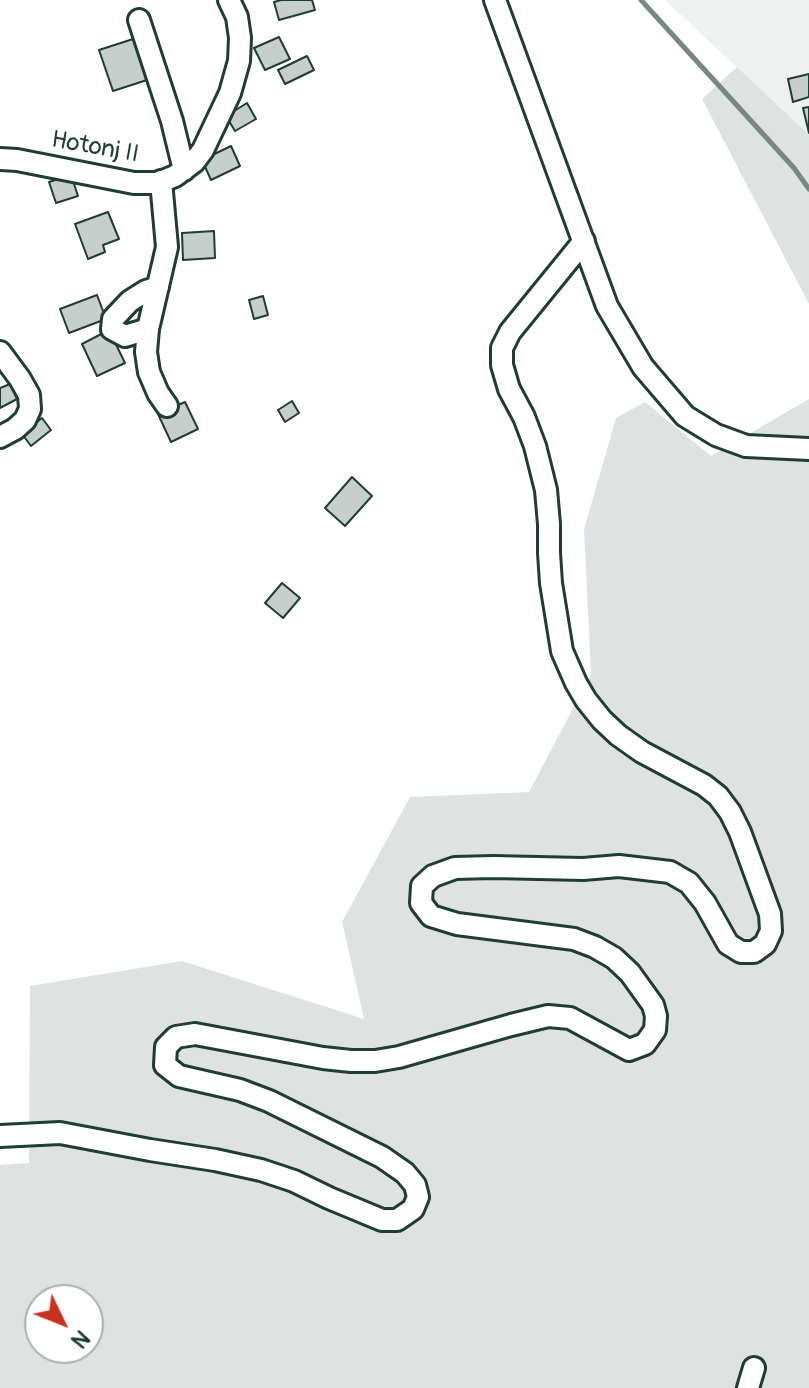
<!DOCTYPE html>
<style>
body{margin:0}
#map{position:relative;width:809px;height:1388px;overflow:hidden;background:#fff;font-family:Pangolin,sans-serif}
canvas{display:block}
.north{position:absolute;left:24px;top:1284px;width:80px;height:80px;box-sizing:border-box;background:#fff;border:2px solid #a5b1ae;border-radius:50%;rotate:133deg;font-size:22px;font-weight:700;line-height:32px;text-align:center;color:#1f3d34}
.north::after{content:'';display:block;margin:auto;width:28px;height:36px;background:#c8321e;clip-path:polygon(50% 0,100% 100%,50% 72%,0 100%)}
</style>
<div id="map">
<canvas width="809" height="1388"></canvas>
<div class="north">N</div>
</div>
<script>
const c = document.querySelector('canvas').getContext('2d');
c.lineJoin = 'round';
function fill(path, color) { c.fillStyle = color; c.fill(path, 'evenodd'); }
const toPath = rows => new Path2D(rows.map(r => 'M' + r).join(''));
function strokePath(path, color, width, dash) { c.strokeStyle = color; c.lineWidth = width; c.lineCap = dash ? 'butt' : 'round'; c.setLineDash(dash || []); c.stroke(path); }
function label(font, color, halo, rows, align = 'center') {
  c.font = font + ' Pangolin,sans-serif'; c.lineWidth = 6; c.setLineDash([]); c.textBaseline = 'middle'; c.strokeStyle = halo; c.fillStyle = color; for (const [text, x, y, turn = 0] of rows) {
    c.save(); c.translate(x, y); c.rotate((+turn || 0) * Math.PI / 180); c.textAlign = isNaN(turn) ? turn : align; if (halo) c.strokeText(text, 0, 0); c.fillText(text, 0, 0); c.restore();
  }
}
fill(toPath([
 [665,0,809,0,809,135]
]), '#eef1f0');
fill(toPath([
 [737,67,809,135,809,304,702,99],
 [809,399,809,1388,0,1388,0,1165,29,1163,30,986,182,961,364,1019,342,922,410,797,529,792,591,674,584,529,616,418,645,402,711,456],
 [40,1300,88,1300,88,1348,40,1348]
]), '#dee3e2');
strokePath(toPath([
 [641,0,794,168,809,189]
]), '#758883', 5);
const building = toPath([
 [281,0,312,0,315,10,279,20,274,2,281,0],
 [279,37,290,59,265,70,254,48,279,37],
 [133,39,147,80,113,91,99,50,133,39],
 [307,56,314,70,285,84,278,70,307,56],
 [809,74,809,97,793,102,788,79,809,74],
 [247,103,256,119,235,131,226,116,247,103],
 [809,107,809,133,803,108,809,107],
 [231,146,240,166,211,180,202,160,231,146],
 [71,175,78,196,56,203,49,182,71,175],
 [108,212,119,239,103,245,105,252,88,259,75,224,108,212],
 [214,231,215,258,183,260,182,233,214,231],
 [97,295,106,319,69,333,60,309,97,295],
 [263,296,268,315,254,319,249,300,263,296],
 [109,330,125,363,97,376,82,344,109,330],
 [10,384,17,399,0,408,0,388,10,384],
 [292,401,299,413,285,422,278,410,292,401],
 [185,402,198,429,171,442,158,414,185,402],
 [42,418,51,430,31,446,22,434,42,418],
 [352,477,372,496,345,526,325,508,352,477],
 [282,583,300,598,283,618,265,603,282,583]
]);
fill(building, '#c7cfcc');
strokePath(building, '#1f3d34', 2);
const minor = toPath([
 [495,0,607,306,643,367,685,416,716,435,746,446,809,449],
 [139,20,172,121,184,170],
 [0,159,17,160,134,183,158,183,175,176,194,162,203,150,230,93,239,61,240,38,237,17,229,0],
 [161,181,167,247,148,329,146,352,149,372,158,393,167,406],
 [148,329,125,336,112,329,113,319,130,301,146,291,158,287],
 [0,352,20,379,29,395,30,409,25,420,15,429,0,437],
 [0,1136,60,1133,150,1150,215,1160,261,1170,294,1181,329,1198,382,1220,397,1220,413,1209,418,1197,415,1185,405,1173,382,1157,269,1101,240,1090,179,1076,165,1065,166,1047,176,1037,195,1034,323,1058,351,1061,375,1061,399,1057,511,1025,548,1016,570,1018,629,1050,645,1044,655,1030,656,1016,653,1005,630,973,614,958,595,947,574,939,457,924,431,916,421,903,422,886,433,876,455,868,493,867,583,869,619,866,670,872,689,883,705,903,728,944,741,952,754,952,765,944,771,931,770,914,740,832,730,812,718,796,704,785,642,752,618,735,602,720,586,700,576,683,562,651,551,583,549,553,549,524,546,490,535,446,524,417,509,389,502,365,502,348,510,332,584,241],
 [748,1388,754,1368]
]);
strokePath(minor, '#1f3d34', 26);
strokePath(minor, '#fff', 20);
label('24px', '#1f3d34', '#fff', [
 ["Hotonj II",95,148,10]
]);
</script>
